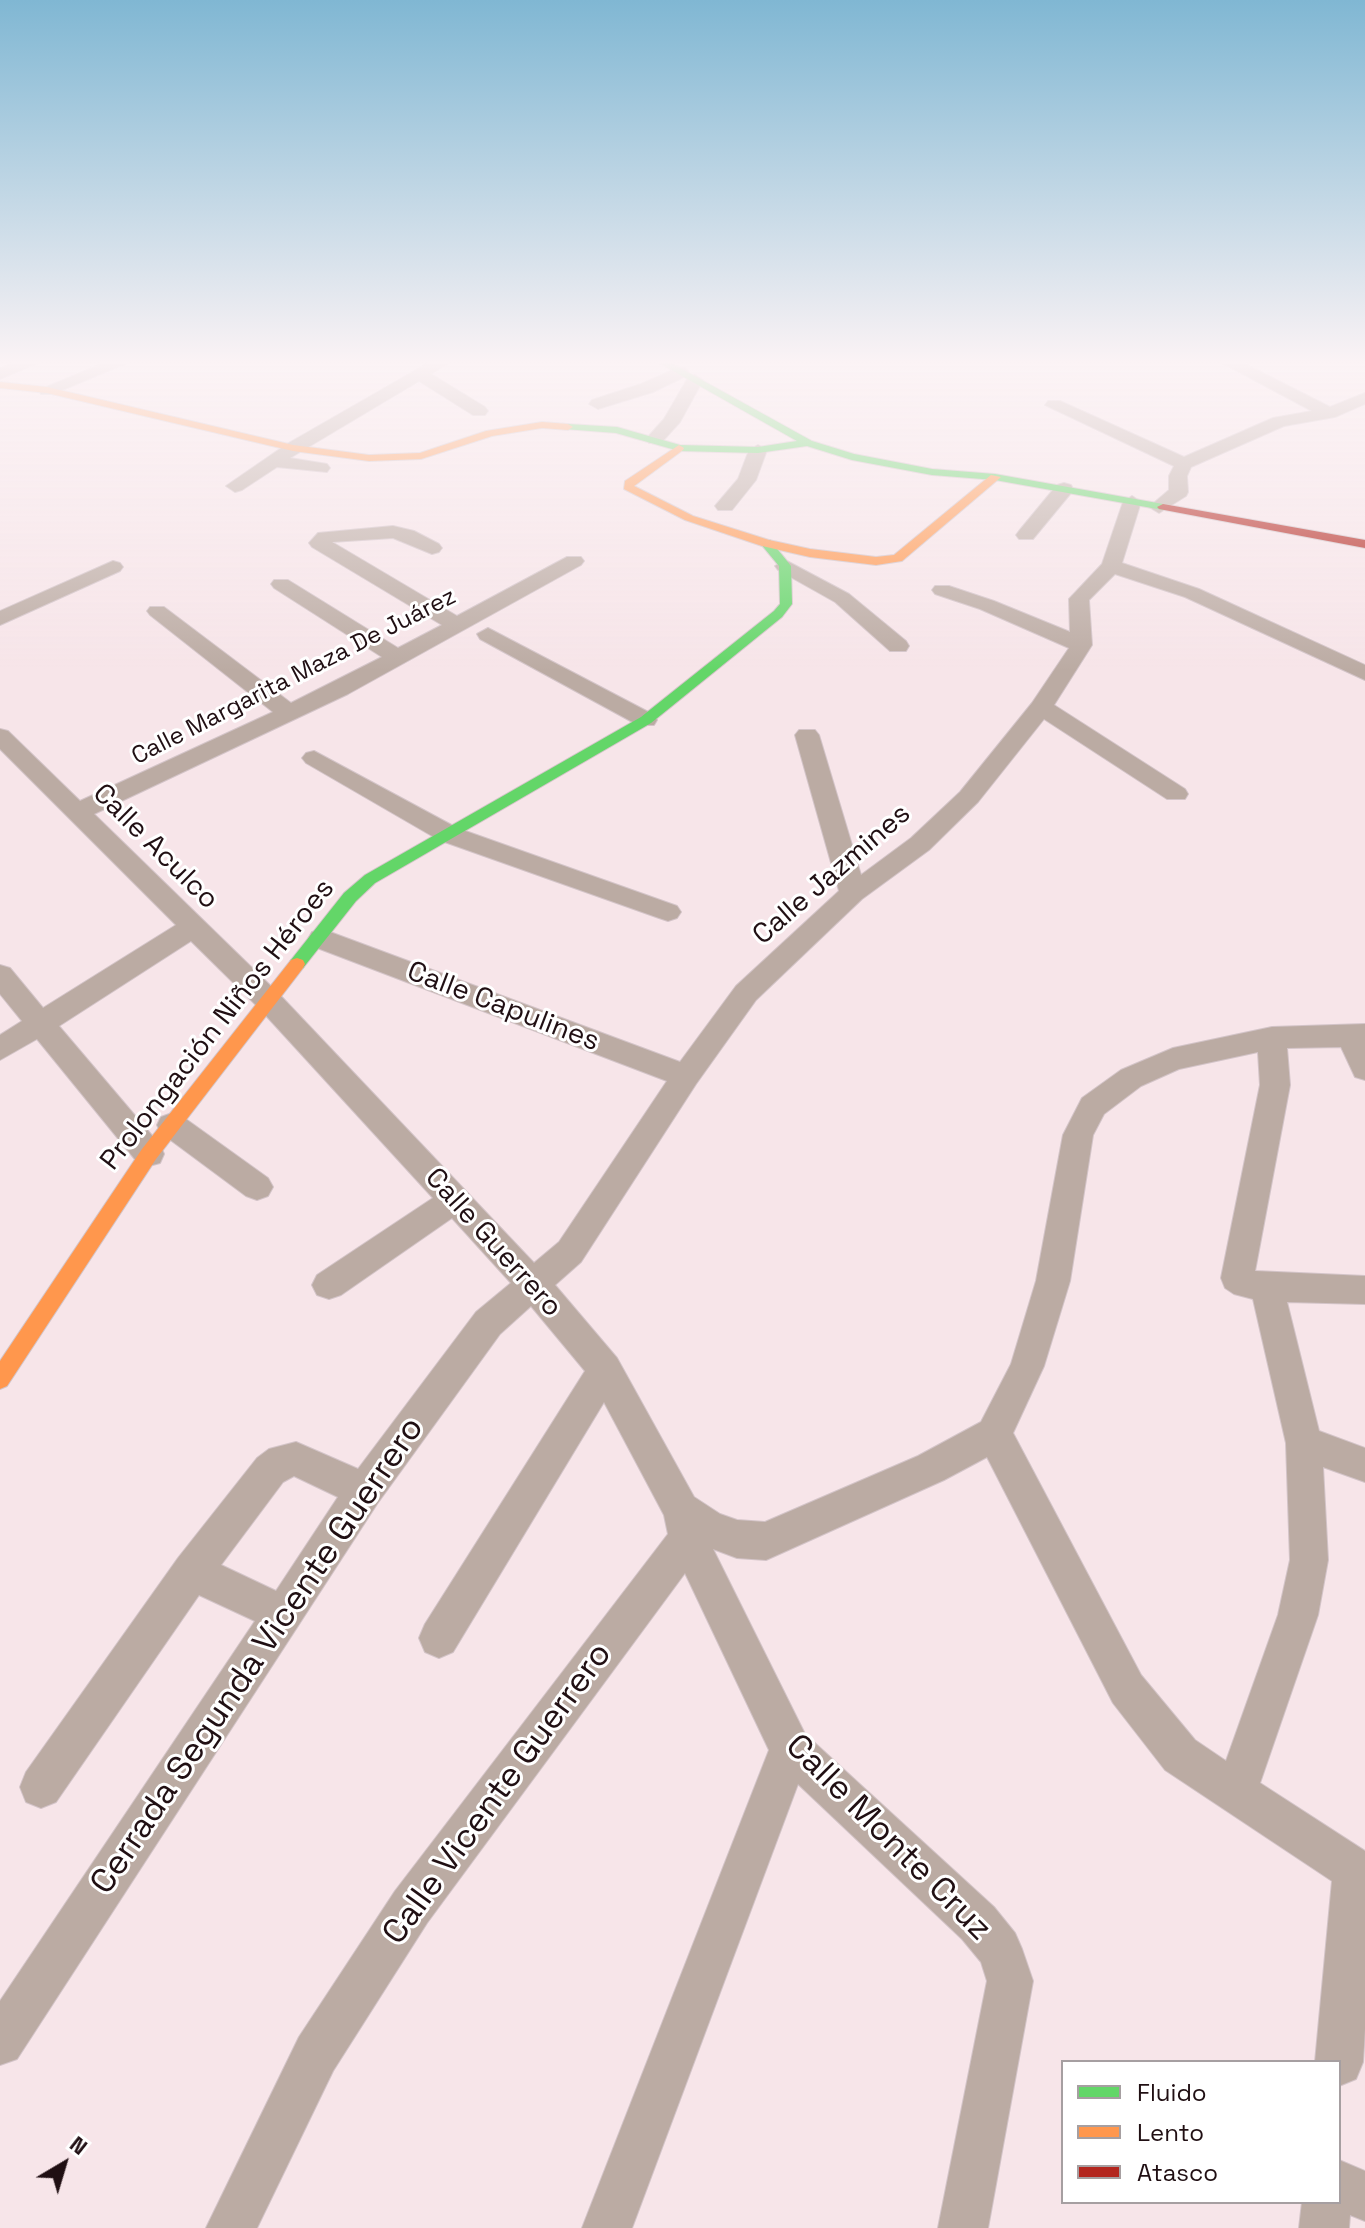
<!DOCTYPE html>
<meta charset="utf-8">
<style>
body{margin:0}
#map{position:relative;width:1365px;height:2228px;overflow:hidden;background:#f7e5e9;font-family:"Space Grotesk",sans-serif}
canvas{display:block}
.legend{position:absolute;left:1061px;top:2060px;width:280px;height:144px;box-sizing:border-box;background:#fff;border:2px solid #a69fa1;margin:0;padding:10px 14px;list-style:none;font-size:24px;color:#200f13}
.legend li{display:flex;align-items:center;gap:16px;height:40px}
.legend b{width:40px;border:2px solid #a69fa1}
.north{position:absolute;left:24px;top:2124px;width:80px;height:80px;-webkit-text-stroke:6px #fff;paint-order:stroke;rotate:38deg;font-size:22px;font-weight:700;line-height:32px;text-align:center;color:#200f13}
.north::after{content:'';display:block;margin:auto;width:28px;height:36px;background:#200f13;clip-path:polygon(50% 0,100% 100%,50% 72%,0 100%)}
</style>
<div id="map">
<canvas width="1365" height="2228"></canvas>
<ul class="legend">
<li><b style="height:10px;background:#63d668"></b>Fluido</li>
<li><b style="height:10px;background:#ff974d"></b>Lento</li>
<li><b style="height:10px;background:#b3261e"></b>Atasco</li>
</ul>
<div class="north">N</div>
</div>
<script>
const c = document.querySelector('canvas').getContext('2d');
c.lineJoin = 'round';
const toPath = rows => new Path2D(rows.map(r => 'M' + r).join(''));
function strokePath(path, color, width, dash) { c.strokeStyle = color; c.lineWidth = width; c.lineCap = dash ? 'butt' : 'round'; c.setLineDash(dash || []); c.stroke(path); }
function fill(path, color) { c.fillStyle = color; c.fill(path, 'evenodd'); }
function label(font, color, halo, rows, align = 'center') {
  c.font = font + ' "Space Grotesk",sans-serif'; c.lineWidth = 6; c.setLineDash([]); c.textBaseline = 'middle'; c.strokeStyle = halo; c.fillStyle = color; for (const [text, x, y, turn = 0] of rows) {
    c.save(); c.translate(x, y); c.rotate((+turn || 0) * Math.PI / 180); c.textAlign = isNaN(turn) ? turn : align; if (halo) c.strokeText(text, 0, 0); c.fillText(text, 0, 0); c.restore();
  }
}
const street = toPath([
 [25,359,47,359,0,379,0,368,25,359],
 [114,359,136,359,53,394,41,394,39,390,114,359],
 [435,359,454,359,431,374,485,407,488,411,485,415,473,415,419,381,290,458,327,464,330,468,327,472,277,467,242,490,235,492,226,486,287,444,435,359],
 [1215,359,1235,359,1330,407,1365,393,1365,404,1335,417,1284,426,1191,467,1187,476,1188,492,1186,496,1159,513,1149,507,1169,490,1169,476,1174,466,1045,405,1048,401,1060,401,1184,457,1273,418,1312,411,1215,359],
 [680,367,686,368,688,372,686,376,653,392,598,409,589,404,592,400,641,384,680,367],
 [695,375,703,380,680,422,661,443,649,443,646,439,664,419,689,376,695,375],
 [758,445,767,450,756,480,732,510,718,510,715,506,738,479,749,450,758,445],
 [1064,483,1071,485,1073,489,1071,493,1033,539,1019,539,1016,535,1019,531,1057,485,1064,483],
 [1132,496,1141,502,1122,563,1199,589,1365,665,1365,680,1185,597,1115,574,1089,600,1092,645,1054,705,1185,789,1188,794,1185,799,1167,799,1044,719,978,802,929,850,862,899,756,1000,696,1084,581,1262,555,1285,617,1358,694,1497,720,1514,737,1520,765,1522,918,1456,981,1422,1011,1364,1036,1281,1063,1135,1082,1098,1121,1070,1173,1048,1272,1027,1365,1024,1365,1080,1355,1077,1341,1047,1287,1048,1290,1085,1255,1271,1365,1276,1365,1304,1287,1302,1319,1431,1365,1448,1365,1482,1323,1467,1328,1560,1318,1615,1260,1783,1365,1851,1365,2029,1363,2062,1356,2079,1339,2086,1339,2062,1315,2062,1332,1881,1165,1770,1113,1703,987,1457,944,1480,766,1560,737,1558,713,1549,805,1734,994,1907,1015,1933,1022,1949,1033,1981,988,2228,938,2228,987,1981,981,1962,962,1939,798,1784,632,2228,582,2228,769,1750,685,1573,427,1923,333,2071,257,2228,206,2228,299,2037,395,1891,668,1534,664,1515,604,1402,453,1652,439,1658,425,1652,419,1638,425,1624,585,1371,531,1306,500,1334,377,1504,17,2059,0,2065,0,2001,255,1621,199,1595,56,1802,41,1808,26,1802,20,1787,26,1772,178,1558,257,1458,269,1449,296,1442,358,1469,476,1312,511,1283,452,1218,341,1295,329,1299,317,1295,312,1285,317,1275,433,1198,259,1008,191,941,59,1026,160,1145,164,1154,160,1163,149,1166,138,1163,37,1039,0,1060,0,1035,22,1021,0,994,0,965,10,968,43,1008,176,925,0,749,0,729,8,731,80,801,273,712,150,615,147,611,150,607,164,607,291,703,382,657,274,588,271,584,274,580,288,580,398,648,442,625,312,547,309,543,318,533,393,526,414,531,439,544,442,548,439,552,432,554,393,538,332,542,457,616,567,557,581,557,584,561,581,565,348,694,94,814,279,994,534,1263,559,1242,667,1081,312,946,308,939,312,932,321,930,330,932,680,1062,736,986,839,891,795,735,799,730,815,730,819,735,861,875,911,838,960,792,1032,703,1069,648,980,609,935,594,932,590,935,586,949,586,994,601,1070,632,1069,599,1102,564,1123,502,1132,496],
 [1258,1052,1260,1085,1221,1278,1225,1288,1234,1294,1253,1299,1286,1443,1290,1560,1278,1615,1226,1761,1195,1740,1141,1675,1013,1433,1044,1366,1070,1281,1093,1135,1104,1114,1141,1086,1179,1069,1258,1052],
 [294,1476,338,1497,276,1591,221,1565,283,1482,294,1476],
 [785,560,849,594,906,641,909,646,906,651,890,651,835,602,778,570,775,566,785,560],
 [113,561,120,563,123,567,120,571,0,625,0,611,113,561],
 [488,628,654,715,657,720,654,725,638,725,480,639,477,634,488,628],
 [314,751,457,828,677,906,681,912,677,918,668,921,659,918,439,840,306,763,302,758,306,753,314,751],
 [172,1113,183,1117,268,1178,273,1187,268,1196,257,1200,246,1196,161,1133,157,1125,161,1117,172,1113],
 [1339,2160,1365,2171,1365,2221,1350,2215,1349,2228,1299,2228,1302,2202,1339,2202,1339,2160]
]);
const fast = toPath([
 [652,359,664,359,812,441,854,454,932,469,995,474,1163,504,1169,507,1163,510,995,480,932,475,852,460,807,446,758,453,679,451,616,433,564,429,564,425,568,424,617,427,680,445,758,447,797,441,652,359],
 [762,540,770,540,791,566,792,604,782,617,651,723,375,883,356,901,303,968,291,968,289,964,291,960,344,893,365,875,641,717,774,611,780,604,779,566,760,543,762,540]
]);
const slow = toPath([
 [0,382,47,387,293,445,369,455,420,453,486,431,542,422,568,424,573,427,568,430,542,428,492,436,421,459,369,461,293,451,47,393,0,388,0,382],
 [679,445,684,448,683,450,634,486,693,516,769,540,810,549,876,557,894,555,991,475,1001,477,902,561,876,565,810,557,762,546,685,520,624,489,625,481,679,445],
 [297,958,303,960,305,964,303,968,156,1159,7,1386,0,1389,0,1361,142,1149,291,960,297,958]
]);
const jam = toPath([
 [1163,504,1365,540,1365,548,1159,509,1157,507,1163,504]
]);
strokePath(street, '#d3c4c8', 2);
strokePath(fast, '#d3c4c8', 2);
strokePath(slow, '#d3c4c8', 2);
strokePath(jam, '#d3c4c8', 2);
fill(street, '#bbaba3');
fill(fast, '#63d668');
fill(slow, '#ff974d');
fill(jam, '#b3261e');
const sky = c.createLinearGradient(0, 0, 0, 671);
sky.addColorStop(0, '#80b7d3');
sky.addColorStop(0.54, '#fbf3f5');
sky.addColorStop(1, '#fbf3f500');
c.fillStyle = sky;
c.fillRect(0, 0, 1365, 671);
label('24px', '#200f13', '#fff', [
 ["Calle Margarita Maza De Juárez",294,677,-27]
]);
label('28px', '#200f13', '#fff', [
 ["Calle Aculco",155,847,45],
 ["Calle Jazmines",832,875,-41],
 ["Calle Capulines",503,1007,21],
 ["Prolongación Niños Héroes",218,1025,-52],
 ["Calle Guerrero",493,1243,48]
]);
label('34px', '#200f13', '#fff', [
 ["Cerrada Segunda Vicente Guerrero",258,1656,-56],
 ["Calle Vicente Guerrero",498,1794,-54],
 ["Calle Monte Cruz",888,1838,45]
]);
</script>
